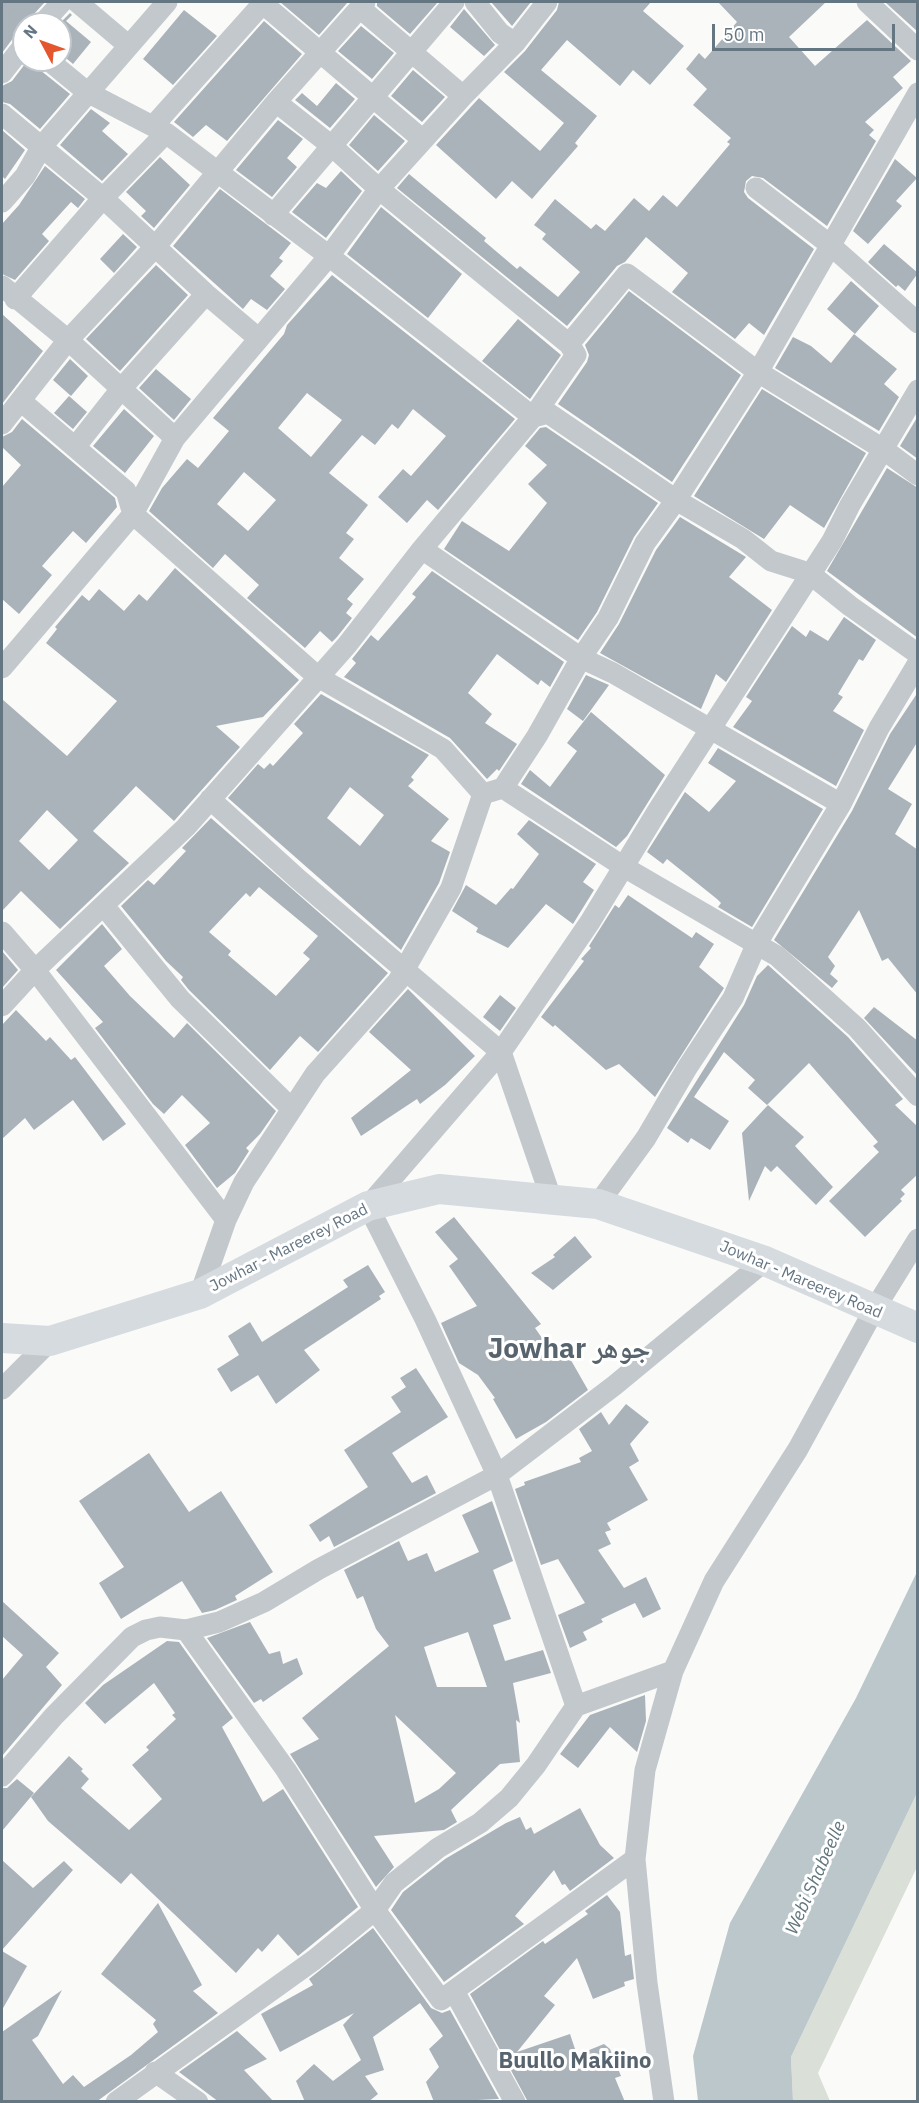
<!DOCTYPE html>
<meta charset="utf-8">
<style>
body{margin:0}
#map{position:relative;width:919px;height:2103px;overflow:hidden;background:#fafaf8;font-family:"IBM Plex Sans",sans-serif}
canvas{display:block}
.frame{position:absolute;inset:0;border:3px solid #657683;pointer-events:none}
.north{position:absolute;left:12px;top:12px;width:60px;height:60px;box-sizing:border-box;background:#fff;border:2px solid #c1c8cd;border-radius:50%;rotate:311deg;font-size:16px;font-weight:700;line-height:24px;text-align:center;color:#657683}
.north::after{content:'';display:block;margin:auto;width:21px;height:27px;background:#e4572e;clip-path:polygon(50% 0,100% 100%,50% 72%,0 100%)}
.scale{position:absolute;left:712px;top:24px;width:183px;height:27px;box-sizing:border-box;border:3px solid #657683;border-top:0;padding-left:8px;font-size:18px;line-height:21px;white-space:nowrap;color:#657683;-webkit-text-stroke:4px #fff;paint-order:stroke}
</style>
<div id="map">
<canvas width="919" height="2103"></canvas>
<div class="frame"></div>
<div class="north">N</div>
<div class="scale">50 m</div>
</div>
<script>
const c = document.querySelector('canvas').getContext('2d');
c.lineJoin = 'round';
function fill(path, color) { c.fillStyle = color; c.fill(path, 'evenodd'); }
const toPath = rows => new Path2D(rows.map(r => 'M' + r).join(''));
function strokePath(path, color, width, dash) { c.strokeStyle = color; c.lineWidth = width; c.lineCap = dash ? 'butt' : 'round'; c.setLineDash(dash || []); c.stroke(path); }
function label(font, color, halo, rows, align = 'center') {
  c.font = font + ' "IBM Plex Sans","Noto Naskh Arabic",sans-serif'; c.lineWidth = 6; c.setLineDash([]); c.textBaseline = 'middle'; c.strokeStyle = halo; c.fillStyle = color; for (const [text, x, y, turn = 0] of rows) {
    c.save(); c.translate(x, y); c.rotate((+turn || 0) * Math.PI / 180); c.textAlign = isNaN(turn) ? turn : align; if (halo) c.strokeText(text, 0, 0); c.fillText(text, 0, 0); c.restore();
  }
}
fill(toPath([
 [917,1793,917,1867,818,2073,830,2101,793,2101,791,2057]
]), '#dadfd7');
fill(toPath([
 [917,1572,917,1793,791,2057,793,2101,698,2101,693,2056,730,1923,856,1698]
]), '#bbc7cb');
fill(toPath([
 [2,2,45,2,33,15,30,24,24,24,24,33,14,37,2,53],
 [280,2,348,2,319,35],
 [377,2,438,2,410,34,377,6],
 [491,2,531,2,512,26],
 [559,2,651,2,643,11,684,46,650,85,633,70,620,86,567,40,541,70,597,116,575,143,578,146,532,199,512,181,496,199,436,145,479,98,540,151,564,123,504,72,525,51,557,10],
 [718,2,826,2,789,37,815,66,867,20,911,61,893,77,903,88,865,122,874,130,869,135,876,141,827,226,763,178,752,176,746,181,744,192,748,198,814,249,764,335,749,323,735,339,672,292,688,273,646,237,625,262,617,266,567,326,397,188,409,174,486,238,484,241,517,269,520,266,558,297,580,272,542,239,546,234,534,225,555,199,591,229,596,224,605,231,634,198,649,211,663,195,677,207,730,144,727,142,731,138,693,105,707,89,686,69,699,53,705,59,737,22],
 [888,2,918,2,918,32,886,3],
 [464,9,495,45,484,56,450,27],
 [184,10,217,36,173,85,143,59],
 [70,13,72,15,66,21,91,42,73,64,60,53,59,24],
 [264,21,302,54,227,141,206,125,193,137,174,122],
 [361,26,394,53,372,79,338,51],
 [28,60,36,60,40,70,70,94,40,129,10,104,2,102,2,86,12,81],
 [413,70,445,97,422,122,391,96],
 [336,83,355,99,330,128,295,100,302,93,317,106],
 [91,109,110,123,102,131,128,154,102,181,60,145],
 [374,115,405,141,378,171,349,145],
 [278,120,303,139,287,158,297,167,272,197,236,170],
 [2,130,25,150,5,179,2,176],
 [160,157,190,185,154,228,141,216,146,211,126,192],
 [895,159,917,178,896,201,902,206,868,244,853,231],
 [45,166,85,199,78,208,71,202,42,234,49,241,15,280,2,274,2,224,19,205],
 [341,171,362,191,326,238,292,212,317,183,326,188],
 [220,189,291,243,279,258,283,261,270,276,285,289,267,310,251,299,243,309,173,246],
 [381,207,462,274,428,318,347,254],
 [123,234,137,247,114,273,100,259],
 [884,244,918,273,905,291,898,285,896,287,868,262],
 [156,265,188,295,120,371,86,339],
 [332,275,515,419,438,510,427,500,407,523,378,497,403,469,411,476,446,436,413,409,398,429,392,424,375,445,362,435,329,473,368,505,346,533,354,539,339,558,364,579,347,599,353,604,346,613,352,618,337,637,332,642,320,631,305,648,247,598,259,585,225,554,213,568,149,511,162,488,187,459,198,468,229,431,213,418,284,334,287,325],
 [307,393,342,420,311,457,278,428],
 [244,472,276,500,248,531,217,504],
 [851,281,879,306,855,334,827,309],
 [629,291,741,375,672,482,558,404,587,362,589,355,585,345],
 [2,314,43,351,2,404],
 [518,319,561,355,530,399,482,361],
 [854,334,897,369,884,384,899,397,879,431,775,368,793,337,811,346,831,363],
 [70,359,88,376,71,396,53,380],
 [156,369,191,399,174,420,139,388],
 [762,389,866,453,824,528,790,505,764,539,694,496],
 [69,396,87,412,73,429,54,413],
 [124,409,154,436,125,473,93,446],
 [918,416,918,459,900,446],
 [22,419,115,498,117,507,86,543,73,531,42,566,52,575,19,614,2,599,2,487,21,465,2,447,2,437,12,432],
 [546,427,658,503,634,537,597,612,578,640,444,549,462,521,509,551,547,503,528,484,547,465,525,446,540,428],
 [887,468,918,488,918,638,827,571],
 [680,517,746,557,729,577,772,610,726,682,716,674,701,709,600,653,619,624,656,550],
 [175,568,299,680,263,717,216,726,240,747,174,821,136,786,122,801,93,831,129,863,60,929,21,891,2,911,2,699,67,756,117,701,46,643,57,629,55,627,82,595,89,601,99,589,124,611,139,594,147,601],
 [47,810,78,840,49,870,19,841],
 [432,571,564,662,550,687,541,680,538,685,497,654,468,693,492,714,485,723,517,744,499,771,497,769,487,779,450,738,344,677,356,663,352,659,371,635,378,641,416,597,412,594],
 [844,617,876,640,863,661,859,659,838,694,843,697,833,711,864,730,836,786,733,727,752,701,746,697,792,626,806,637,810,630,828,641],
 [586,675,609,685,583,721,567,709],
 [918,692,918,741,888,789,912,804,895,834,918,850,918,995,888,958,882,961,859,910,828,957,835,966,830,974,838,981,832,988,774,940,852,811,890,734],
 [321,694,429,755,411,777,414,780,408,786,449,819,431,841,450,852,439,883,401,950,228,798,258,764,264,769,270,763,273,766,303,733,294,724],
 [350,787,384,815,360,846,327,818],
 [591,712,665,775,627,836,616,847,521,784,530,770,550,787,577,751,567,743],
 [718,748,823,809,752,927,718,907,721,903,717,899,667,859,663,864,647,852,685,792,709,812,736,781,708,763],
 [211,818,388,973,318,1052,300,1036,270,1070,189,990,181,980,183,977,166,961,121,906,148,880,154,885,186,851,182,848],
 [259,887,318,936,303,953,310,959,276,996,228,955,231,951,209,932,246,893,250,897],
 [529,820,596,864,583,882,594,890,573,924,546,904,508,948,476,932,478,928,452,911,466,885,496,905,511,888,513,889,539,854,517,834],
 [628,895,692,938,696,932,714,944,699,967,724,988,655,1097,619,1064,606,1070,555,1025,553,1027,541,1017,584,961,581,959,591,948,589,946,615,905,619,908],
 [102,924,122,949,104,966,130,996,174,1038,187,1023,276,1111,260,1134,246,1148,249,1151,235,1173,217,1188,185,1145,210,1123,182,1095,164,1114,153,1104,95,1028,103,1022,56,970],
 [2,951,18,970,2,988],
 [768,965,848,1037,903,1099,895,1105,918,1127,918,1174,901,1190,905,1194,900,1199,902,1201,865,1237,829,1201,879,1152,873,1146,878,1142,809,1063,767,1105,748,1088,755,1080,724,1052,694,1097,729,1121,710,1150,691,1138,688,1143,667,1128,744,1005,757,976],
 [408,989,475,1056,445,1085,420,1104,417,1099,361,1136,351,1118,411,1070,369,1032],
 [500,995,516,1008,500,1031,483,1017],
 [874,1007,918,1041,918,1076,864,1018],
 [16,1010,46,1041,50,1037,71,1060,75,1057,126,1124,103,1141,73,1100,34,1130,25,1118,2,1139,2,1025],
 [768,1105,804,1137,795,1146,833,1187,816,1205,777,1166,771,1172,765,1166,749,1201,742,1133],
 [454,1217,541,1324,535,1328,558,1361,568,1355,588,1390,546,1422,516,1439,493,1399,495,1398,478,1375,459,1363,441,1323,477,1306,449,1266,458,1259,435,1232],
 [575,1236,592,1257,553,1290,531,1273,555,1257,553,1255],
 [368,1265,385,1292,379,1296,381,1299,304,1350,320,1370,276,1404,258,1375,231,1392,217,1369,239,1355,228,1336,250,1322,262,1342,348,1287,343,1280],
 [416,1368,448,1417,392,1453,412,1483,427,1475,436,1493,334,1547,329,1536,320,1542,309,1525,368,1487,344,1450,401,1412,391,1397,406,1387,400,1378],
 [626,1404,649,1422,630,1444,639,1461,629,1467,648,1500,607,1523,611,1530,605,1532,611,1544,598,1550,624,1588,646,1577,661,1609,643,1618,635,1603,601,1619,603,1622,583,1632,587,1640,570,1648,558,1615,585,1603,558,1559,541,1565,515,1489,525,1485,524,1482,581,1462,579,1458,592,1451,579,1429,601,1412,609,1425],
 [149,1453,189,1512,221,1491,273,1572,235,1596,237,1600,215,1610,202,1613,182,1581,121,1619,99,1583,124,1567,79,1501],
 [492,1501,513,1561,493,1570,511,1619,493,1625,505,1661,543,1650,551,1673,513,1683,520,1723,516,1720,520,1762,500,1764,451,1810,457,1822,444,1830,374,1836,394,1867,376,1887,290,1754,319,1739,302,1718,389,1646,376,1629,363,1596,357,1599,344,1570,399,1541,408,1561,427,1553,435,1572,479,1552,462,1515],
 [468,1632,487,1687,437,1687,424,1647],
 [395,1715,456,1773,439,1789,415,1803],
 [2,1601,59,1653,46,1667,62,1685,2,1756,2,1680,23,1655,2,1636],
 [250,1622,269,1654,280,1651,283,1664,297,1658,303,1674,263,1702,261,1699,254,1703,207,1638],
 [167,1641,179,1642,233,1718,222,1727,263,1802,283,1789,358,1907,298,1956,278,1934,262,1952,258,1948,236,1973,131,1873,121,1884,48,1821,31,1797,69,1756,83,1769,81,1771,89,1779,81,1788,129,1830,162,1799,132,1765,149,1750,146,1747,176,1719,172,1715,175,1713,154,1683,105,1724,85,1703,103,1685],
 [645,1695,646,1721,637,1752,610,1727,578,1768,560,1754,590,1715],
 [17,1779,34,1793,2,1831,2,1788,7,1788],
 [580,1808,600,1845,614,1858,570,1891,565,1884,562,1885,554,1870,515,1916,524,1924,444,1982,391,1910,403,1892,445,1859,506,1823,520,1817,526,1830,531,1827,534,1834],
 [2,1860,33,1888,64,1861,73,1870,2,1950],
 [607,1895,620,1912,625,1956,631,1954,634,1979,624,1982,625,1986,593,1999,577,1958,544,1996,555,2005,517,2052,570,2034,577,2055,604,2044,610,2049,621,2076,615,2078,625,2102,528,2102,470,1994,543,1941,545,1944,588,1914,585,1911],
 [158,1903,202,1985,193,1991,218,2013,96,2102,2,2102,2,2032,62,1990,38,2036,32,2040,63,2084,73,2075,84,2087,131,2055,158,2032,153,2024,156,2020,101,1974],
 [373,1928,431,2008,442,2013,450,2010,499,2099,434,2102,426,2082,439,2067,429,2049,443,2036,420,2003,373,2037,384,2070,365,2076,378,2094,368,2102,305,2102,296,2081,314,2064,333,2081,361,2060,343,2025,354,2013,280,2052,261,2014,313,1985,309,1979],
 [2,1951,27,1966,2,2010],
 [237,2031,267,2059,244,2070,274,2102,219,2102,179,2072]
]), '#aab3b9');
strokePath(toPath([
 [77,2,129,46],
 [261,2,423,140],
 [475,2,500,33,515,43],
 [867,2,918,50],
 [360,8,463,96],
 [42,24,62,2],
 [48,60,87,92,166,133,329,256,533,417,548,413,676,500,743,539,771,561,809,573,850,606,918,654],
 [2,73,24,45],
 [276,102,333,147,379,189,569,344],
 [2,114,103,198,206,294,258,338],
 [154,125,264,2],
 [756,188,829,244,918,323],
 [2,202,25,176,42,146,167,2],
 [273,215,454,2],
 [2,286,68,340,175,438],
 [15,299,103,198,166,133],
 [21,401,126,491,133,514,318,677,443,749,483,794],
 [2,424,68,340,155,247,276,102,365,2],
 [76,446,121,389,206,294],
 [422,549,581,658,613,673,841,804],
 [2,668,133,514,175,438,329,256,379,189,463,96,515,43,547,2],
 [503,788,624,867,777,956,857,1028,918,1096],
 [210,799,298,879,501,1052,551,1198],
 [104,906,180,999,292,1109],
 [2,932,35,970,226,1220],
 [2,1006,35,970,186,827,347,645,422,549,533,417,576,355,569,344,627,274,758,372,883,449,918,475],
 [598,1204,646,1138,687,1068,733,998,757,943,841,804,879,728,918,663],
 [200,1294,226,1220,244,1182,315,1074,398,981,451,888,483,794,503,788,537,736,581,658,608,618,645,543,676,500,758,372,918,93],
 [2,1389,50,1341],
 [186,1630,286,1770,375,1910,441,2000,635,1859],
 [576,1706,497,1475,425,1319,368,1206,501,1052,590,922,658,810,832,541,850,505,918,390],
 [2,1776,54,1716,132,1637,146,1630,160,1627,186,1630,219,1622,264,1602,319,1569,497,1475,615,1385,765,1261],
 [454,1991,515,2102],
 [155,2072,198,2102],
 [116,2102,314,1960,375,1910,394,1883,438,1848,480,1823,509,1798,536,1765,576,1706,673,1671],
 [664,2102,647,1983,635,1859,645,1770,673,1671,714,1581,798,1449,874,1310,918,1239]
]), '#c3c8cc', 21);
strokePath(toPath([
 [2,1338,50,1341,200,1294,368,1206,439,1189,598,1204,765,1261,918,1328]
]), '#d6dbdf', 30);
label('16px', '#657683', '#fff', [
 ["Jowhar - Mareerey Road",289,1248,-27],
 ["Jowhar - Mareerey Road",801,1280,23]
]);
label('italic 18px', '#60757c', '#fff', [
 ["Webi Shabeelle",816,1878,-66]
]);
label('bold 22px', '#57646e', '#fff', [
 ["Buullo Makiino",575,2062]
]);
label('bold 28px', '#57646e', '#fff', [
 ["Jowhar جوهر",569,1350]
]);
</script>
